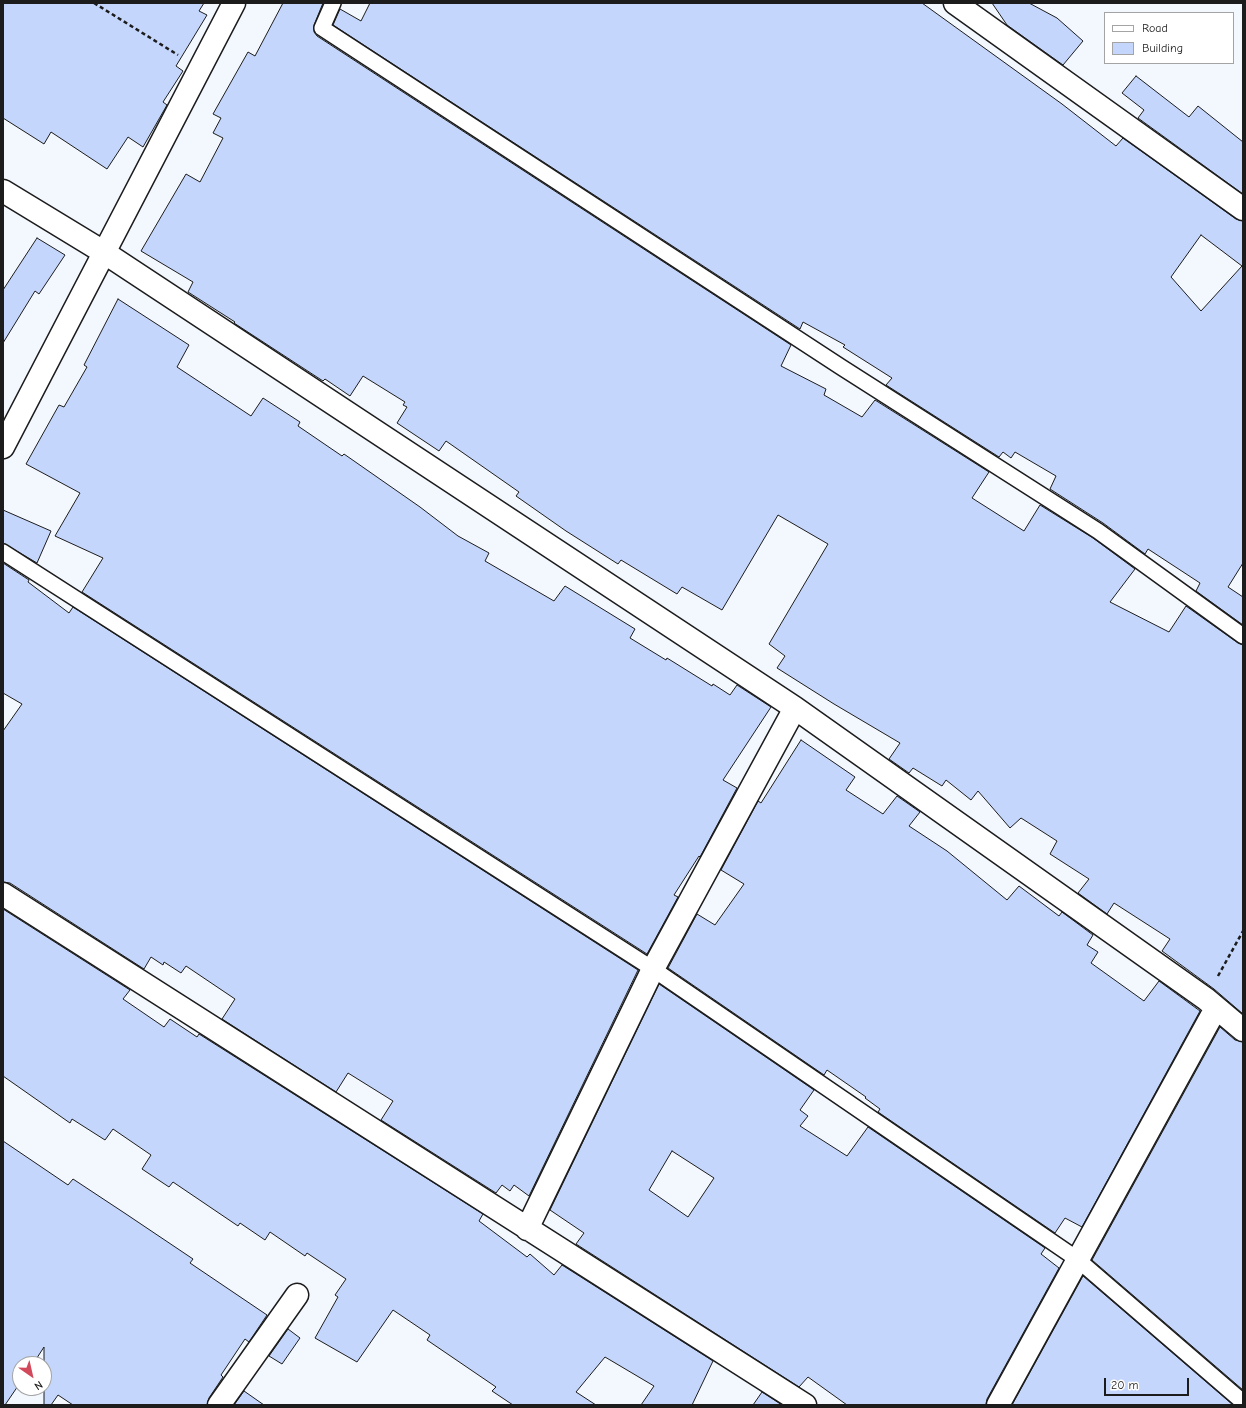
<!DOCTYPE html>
<style>
body{margin:0}
#map{position:relative;width:1246px;height:1408px;overflow:hidden;background:#f3f7fe;font-family:"Comic Neue",sans-serif}
canvas{display:block}
.frame{position:absolute;inset:0;border:4px solid #1c1c1c;pointer-events:none}
.legend{position:absolute;left:1104px;top:12px;width:130px;height:52px;box-sizing:border-box;background:#fff;border:1px solid #a4a4a4;margin:0;padding:5px 7px;list-style:none;font-size:12px;color:#1c1c1c}
.legend li{display:flex;align-items:center;gap:8px;height:20px}
.legend b{width:20px;border:1px solid #a4a4a4}
.north{position:absolute;left:12px;top:1356px;width:40px;height:40px;box-sizing:border-box;background:#fff;border:1px solid #a4a4a4;border-radius:50%;rotate:146deg;font-size:11px;font-weight:700;line-height:16px;text-align:center;color:#1c1c1c}
.north::after{content:'';display:block;margin:auto;width:14px;height:18px;background:#d1495b;clip-path:polygon(50% 0,100% 100%,50% 72%,0 100%)}
.scale{position:absolute;left:1104px;top:1378px;width:85px;height:18px;box-sizing:border-box;border:2px solid #1c1c1c;border-top:0;padding-left:5px;font-size:12px;line-height:14px;white-space:nowrap;color:#1c1c1c;-webkit-text-stroke:3px #fff;paint-order:stroke}
</style>
<div id="map">
<canvas width="1246" height="1408"></canvas>
<div class="frame"></div>
<ul class="legend">
<li><b style="height:5px;background:#fff"></b>Road</li>
<li><b style="height:11px;background:#c4d6fc"></b>Building</li>
</ul>
<div class="north">N</div>
<div class="scale">20 m</div>
</div>
<script>
const c = document.querySelector('canvas').getContext('2d');
c.lineJoin = 'round';
function fill(path, color) { c.fillStyle = color; c.fill(path, 'evenodd'); }
const toPath = rows => new Path2D(rows.map(r => 'M' + r).join(''));
function strokePath(path, color, width, dash) { c.strokeStyle = color; c.lineWidth = width; c.lineCap = dash ? 'butt' : 'round'; c.setLineDash(dash || []); c.stroke(path); }
const building = toPath([
 [3,3,204,3,199,11,207,15,176,66,183,71,163,102,167,105,143,147,128,137,107,169,51,132,44,144,3,118,3,3],
 [283,3,323,3,314,25,314,32,317,36,791,345,781,366,826,389,824,395,862,417,875,400,989,472,972,498,1024,531,1040,505,1093,538,1135,569,1110,602,1169,632,1186,606,1238,643,1243,645,1243,1014,1214,989,1162,951,1170,939,1114,903,1107,914,1078,893,1089,879,1050,854,1057,841,1021,818,1010,828,978,791,971,800,946,780,942,786,913,768,909,773,889,759,900,743,834,704,777,668,785,656,769,644,828,544,778,515,722,610,682,587,677,594,621,560,618,564,566,531,516,496,519,492,446,441,439,451,397,423,407,407,403,405,405,402,363,376,350,396,325,379,323,381,234,323,235,322,188,292,193,282,141,251,186,174,200,182,223,138,213,133,221,118,213,114,248,52,255,56,283,3],
 [370,3,922,3,1062,104,1116,146,1123,138,1236,219,1243,221,1243,563,1228,587,1243,597,1243,625,1196,591,1200,583,1148,549,1145,554,1103,523,1050,489,1056,476,1015,452,1011,458,1003,452,999,457,886,385,892,378,843,347,845,345,803,322,800,329,333,25,340,9,361,21,370,3],
 [1201,235,1242,266,1201,311,1171,277,1201,235],
 [992,3,1029,3,1057,18,1083,41,1063,65,1007,25,992,3],
 [1136,76,1189,117,1198,106,1243,142,1243,194,1138,118,1144,110,1122,93,1136,76],
 [37,238,65,255,39,294,35,291,3,343,3,290,37,238],
 [118,299,189,345,177,367,251,416,263,398,300,422,298,426,342,456,344,454,420,507,458,536,489,553,485,561,554,601,565,586,635,629,630,638,666,660,667,658,712,686,713,684,730,695,737,685,771,707,723,780,737,788,700,857,699,856,674,895,678,897,647,954,82,592,103,558,55,536,80,493,26,464,59,405,64,407,87,367,84,365,118,299],
 [3,510,51,531,37,563,3,543,3,510],
 [3,563,29,580,28,582,69,613,73,607,638,970,529,1196,514,1185,510,1191,502,1185,496,1193,381,1120,393,1101,348,1073,336,1092,222,1019,235,999,186,966,181,973,164,962,163,965,151,957,144,969,10,883,3,882,3,731,22,704,3,693,3,563],
 [801,740,855,777,846,790,883,814,897,796,920,812,909,826,947,851,1007,900,1019,886,1059,916,1062,912,1093,935,1087,945,1098,952,1091,963,1144,1001,1159,981,1200,1011,1082,1227,1065,1218,1055,1233,878,1112,880,1109,865,1098,866,1097,827,1070,824,1075,668,968,697,914,715,925,744,884,721,870,758,801,761,803,801,740],
 [3,909,130,990,123,999,164,1027,170,1019,197,1037,199,1034,483,1214,479,1221,527,1257,530,1254,554,1275,562,1265,713,1361,692,1405,641,1405,654,1386,605,1357,576,1392,596,1405,513,1405,492,1391,496,1387,427,1340,430,1335,393,1310,357,1362,315,1338,338,1297,335,1295,346,1279,307,1253,305,1256,270,1232,265,1240,240,1223,238,1226,173,1182,169,1187,142,1169,151,1155,113,1129,105,1140,72,1119,70,1123,3,1076,3,909],
 [659,984,814,1090,800,1110,808,1116,800,1126,847,1156,868,1127,1045,1248,1041,1254,1059,1268,987,1399,986,1405,847,1405,808,1377,799,1387,576,1244,584,1233,550,1210,659,984],
 [672,1151,714,1178,688,1217,649,1190,672,1151],
 [1220,1027,1235,1040,1243,1042,1243,1390,1092,1260,1220,1027],
 [3,1141,68,1185,73,1179,126,1214,193,1259,190,1263,267,1315,249,1342,245,1339,221,1375,223,1377,209,1398,207,1405,73,1405,58,1395,51,1405,44,1405,44,1347,33,1364,20,1364,20,1383,5,1405,3,1405,3,1141],
 [1083,1276,1233,1405,1012,1405,1083,1276],
 [288,1329,300,1338,282,1364,269,1356,288,1329],
 [244,1391,264,1405,234,1405,244,1391],
 [762,1392,782,1405,753,1405,762,1392]
]);
fill(building, '#c4d6fc');
strokePath(building, '#1c1c1c', 1);
const service = toPath([
 [333,3,322,28,841,367,1098,531,1243,636],
 [3,552,653,969,1077,1259,1243,1402]
]);
const minor = toPath([
 [955,3,1243,209],
 [3,191,105,253,795,708,1206,999,1243,1030],
 [3,447,234,3],
 [3,894,805,1405],
 [527,1229,653,969,795,708],
 [219,1405,297,1295],
 [998,1405,1216,1008]
]);
strokePath(service, '#1c1c1c', 18);
strokePath(minor, '#1c1c1c', 25);
strokePath(toPath([
 [94,3,178,55],
 [1218,976,1243,931]
]), '#1c1c1c', 2.5, [4, 3]);
strokePath(service, '#fff', 15);
strokePath(minor, '#fff', 22);
</script>
